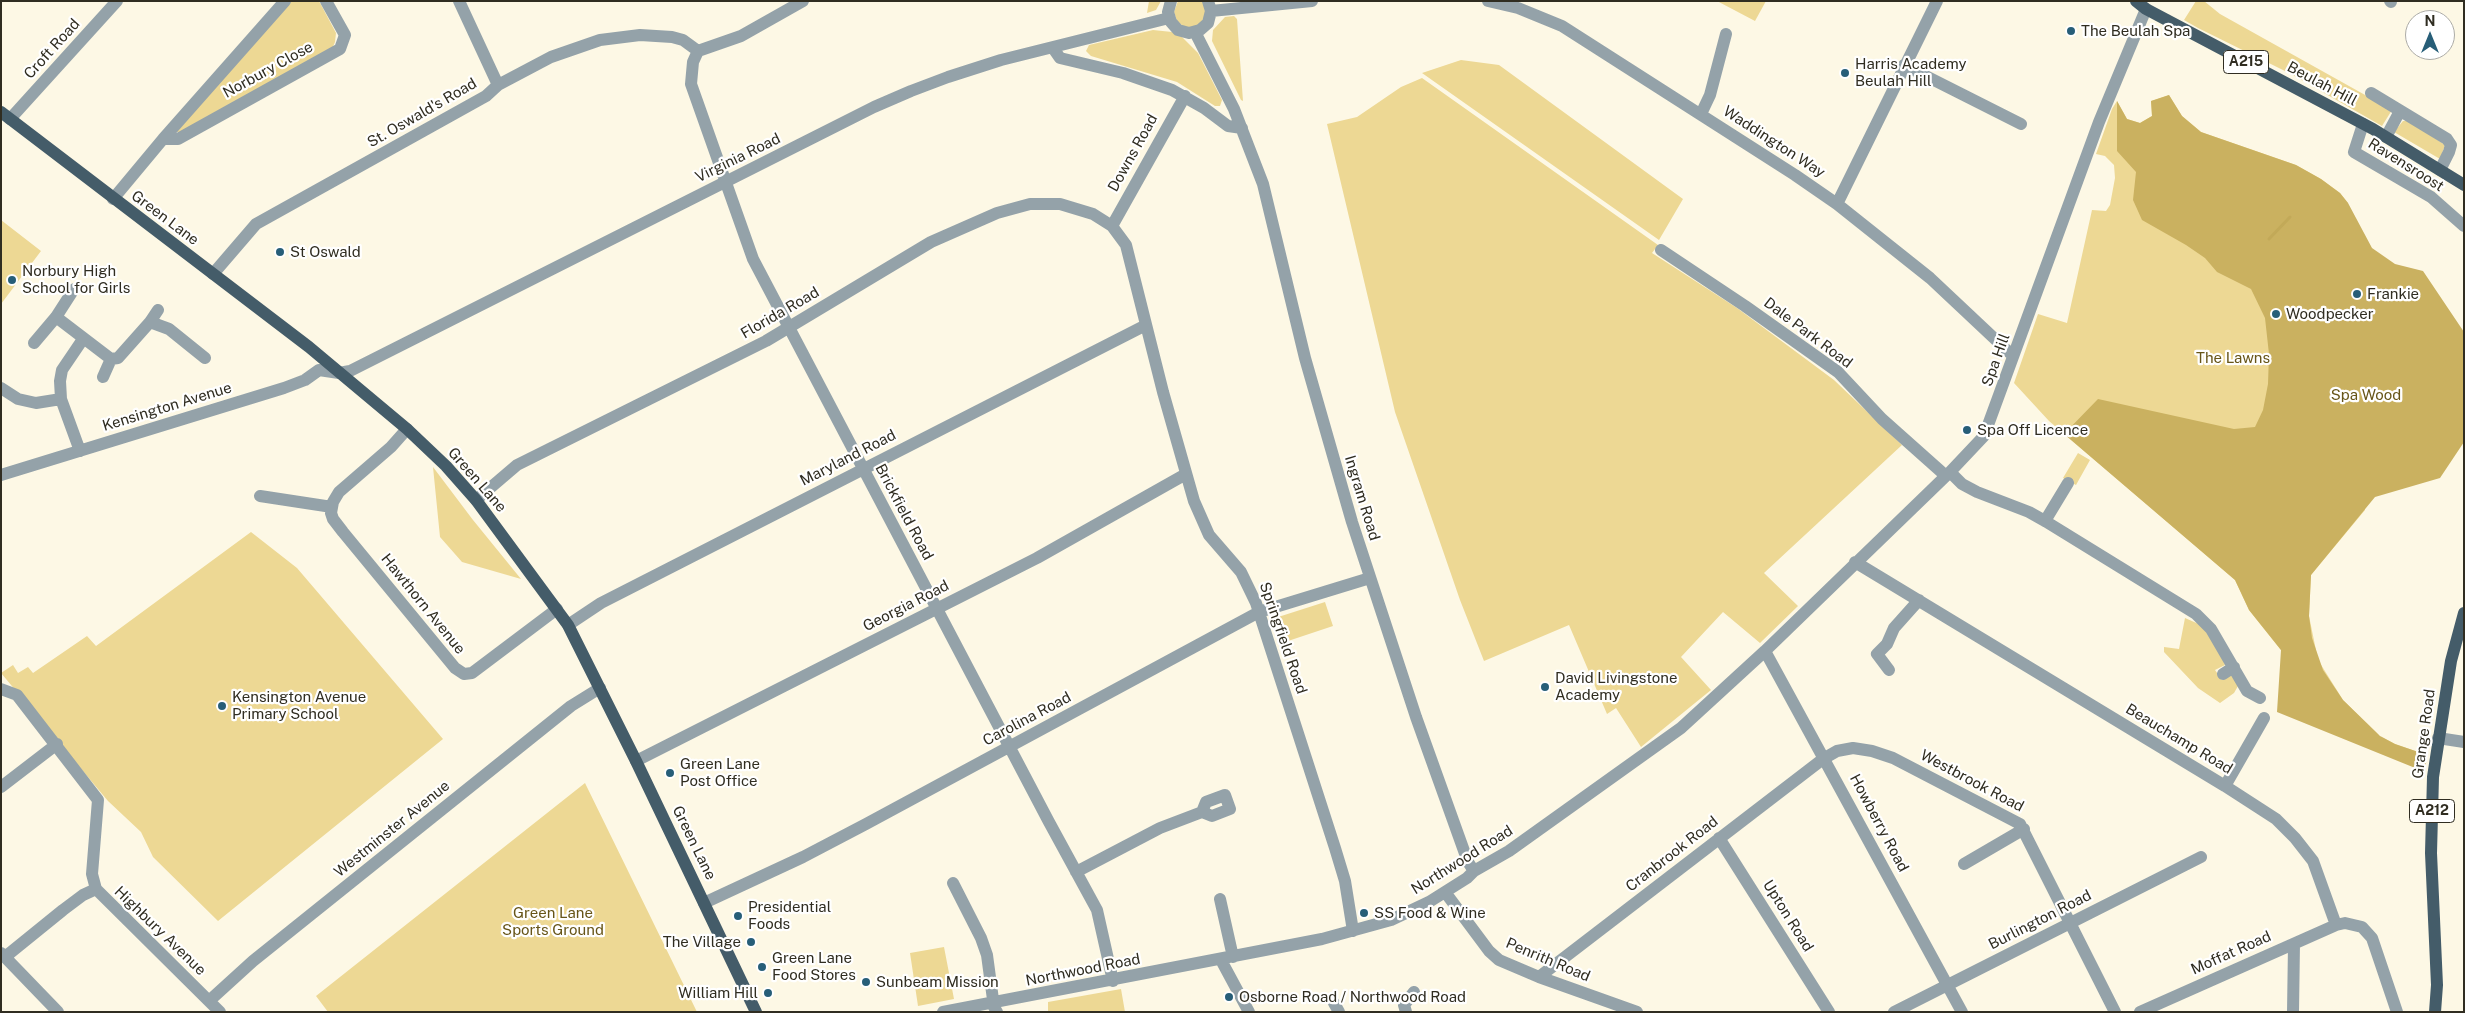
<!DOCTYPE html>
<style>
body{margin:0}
#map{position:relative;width:2465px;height:1013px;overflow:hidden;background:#fdf8e5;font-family:"Public Sans",sans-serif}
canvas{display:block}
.frame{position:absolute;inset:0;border:2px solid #302d21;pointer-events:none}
.north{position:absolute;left:2405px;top:10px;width:50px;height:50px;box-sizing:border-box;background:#fff;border:1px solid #acaba6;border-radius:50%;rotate:0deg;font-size:14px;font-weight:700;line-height:20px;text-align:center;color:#302d21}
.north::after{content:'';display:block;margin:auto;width:18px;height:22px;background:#275e78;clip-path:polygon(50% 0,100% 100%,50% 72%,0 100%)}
</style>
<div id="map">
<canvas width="2465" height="1013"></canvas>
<div class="frame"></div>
<div class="north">N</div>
</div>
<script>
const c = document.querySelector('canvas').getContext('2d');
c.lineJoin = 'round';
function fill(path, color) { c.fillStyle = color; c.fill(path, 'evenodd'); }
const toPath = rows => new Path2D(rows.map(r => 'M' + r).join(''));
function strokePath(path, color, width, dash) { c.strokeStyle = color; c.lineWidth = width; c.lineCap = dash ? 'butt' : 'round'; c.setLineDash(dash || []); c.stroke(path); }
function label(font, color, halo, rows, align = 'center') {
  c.font = font + ' "Public Sans",sans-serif'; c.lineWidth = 4.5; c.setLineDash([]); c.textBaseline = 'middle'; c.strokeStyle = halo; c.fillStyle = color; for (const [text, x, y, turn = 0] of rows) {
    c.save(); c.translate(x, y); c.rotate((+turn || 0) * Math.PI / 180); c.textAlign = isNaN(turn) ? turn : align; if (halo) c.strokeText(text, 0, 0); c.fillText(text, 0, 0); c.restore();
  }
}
fill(toPath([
 [291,1,319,1,336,33,335,42,332,49,180,132,174,132],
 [1149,1,1161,1,1156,10,1147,13],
 [1178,1,1203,1,1206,16,1197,27,1184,27,1177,21,1174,12],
 [1717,1,1766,1,1755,21],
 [2196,1,2204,1,2220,14,2392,110,2382,126,2289,73,2198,28,2184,20],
 [1225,17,1234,16,1237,19,1243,101,1241,100,1212,41,1213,30],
 [1153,30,1172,32,1182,37,1198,53,1222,100,1220,106,1215,106,1177,82,1091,56,1086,51,1089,45],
 [1461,60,1499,65,1683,199,1659,240,1422,73],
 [1422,78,1658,245,1652,253,1737,308,1834,380,1902,445,1764,573,1798,606,1760,643,1723,612,1681,657,1711,690,1641,747,1616,708,1607,714,1569,625,1484,661,1460,600,1395,412,1327,124,1357,117,1401,87],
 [2169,95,2182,116,2201,132,2296,165,2321,179,2340,193,2348,203,2365,510,2311,575,2309,616,2318,660,2343,700,2380,736,2395,744,2427,755,2425,772,2296,669,2249,610,2235,580,2049,421,2014,383,2038,314,2067,323,2092,210,2106,211,2110,205,2115,178,2114,165,2105,156,2096,154,2112,109,2117,101,2127,119,2140,123,2152,116,2151,101],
 [2403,121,2409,121,2445,145,2440,159,2394,132],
 [1,220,41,251,1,304],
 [2078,453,2090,460,2076,485,2063,478],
 [433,467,473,520,521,579,462,562,440,537],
 [251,532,297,568,443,739,218,921,153,857,141,832,108,801,1,673,13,665,18,673,28,667,33,673,87,636,96,646],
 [1325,602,1333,626,1279,644,1272,619],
 [2185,618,2201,625,2219,647,2225,665,2215,670,2222,680,2232,675,2238,686,2234,693,2220,703,2198,688,2164,652,2164,647,2179,649],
 [585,783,697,1012,328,1012,316,996],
 [944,947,954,999,918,1006,910,953],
 [1121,989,1125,1012,1048,1012,1048,1002]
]), '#edd894');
fill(toPath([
 [2169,95,2182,116,2201,132,2296,165,2321,179,2340,193,2348,203,2372,248,2395,264,2423,271,2464,332,2464,442,2440,478,2375,497,2311,575,2309,616,2312,638,2323,670,2343,700,2380,736,2395,744,2427,755,2425,772,2277,712,2281,650,2249,610,2235,580,2064,434,2098,399,2234,429,2255,427,2263,410,2268,384,2269,354,2265,318,2251,289,2217,272,2205,258,2186,245,2142,220,2133,200,2136,172,2117,151,2117,101,2127,119,2140,123,2152,116,2151,101]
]), '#cab160');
strokePath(toPath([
 [2269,239,2290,217]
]), '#c2a958', 3);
strokePath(toPath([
 [459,1,498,85],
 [1171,1,1168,12,1171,22,1178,30,1189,33,1200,30,1208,23,1211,11,1208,1],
 [1488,1,1518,8,1562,26,1795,175,1837,204,1930,278,2013,356],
 [2390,1,2391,2],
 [1211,11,1312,1],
 [1195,32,1234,109,1263,184,1305,358,1352,522,1416,717,1468,862,1474,871],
 [1053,48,1060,58,1123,73,1172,90,1204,108,1228,126,1242,128],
 [698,51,693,62,691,84,753,259,1049,822,1097,910,1113,981],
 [698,51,741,36,803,1],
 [1904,65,2021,124],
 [2371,93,2447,139,2451,145,2449,152,2440,170],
 [1701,114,1710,95,1726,34],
 [10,119,117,1],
 [2363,124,2354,152,2431,197,2464,226],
 [2386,137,2400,111],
 [163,139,178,139,340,49,345,35,326,1],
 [113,199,163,139,285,1],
 [1837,204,1937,1],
 [1112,226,1185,96],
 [1661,250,1745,306,1838,372,1882,419,1946,476],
 [213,274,256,224,486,96,498,85,551,57,600,40,640,35,672,37,683,40,698,51],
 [56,317,111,359,118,358,150,322,158,310],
 [150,322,169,329,205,358],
 [34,343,56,317,74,289],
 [103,377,111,359],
 [1,388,18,399,36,403,61,399],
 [407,429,391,447,339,492,333,502,331,513,333,519,343,532,455,668,464,674,472,673,557,609],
 [80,451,61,399,60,381,62,370,83,339],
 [1950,472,1962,484,1977,492,2029,512,2045,521,2196,614,2211,629,2247,691,2260,698],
 [1,475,284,388,305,380,319,370,339,373,350,371,874,107,911,91,948,77,1001,60,1169,18],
 [260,496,332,507],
 [476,500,517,465,766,341,931,242,997,213,1030,204,1060,204,1093,214,1112,226,1126,245,1163,392,1194,501,1209,535,1241,572,1256,603,1335,848,1345,881,1353,931],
 [2045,521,2068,483],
 [1855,562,2225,786,2276,819,2295,838,2313,861,2336,925],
 [568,625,601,603,1146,325],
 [1765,651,1962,1012],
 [1889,670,1877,654,1887,644,1894,628,1919,600],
 [2223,674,2234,667],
 [1,689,17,695,98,800,92,874,96,889,220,1012],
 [2438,738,2464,742],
 [636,761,1037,558,1186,474],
 [2225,786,2264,718],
 [1,787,57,744],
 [1719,838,1829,1012],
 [1964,864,2024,829],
 [1076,872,1160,828,1202,812,1212,816,1230,809,1225,795,1206,802,1202,812],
 [953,883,981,938,987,955,994,1007,997,1012],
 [1445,892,1489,951,1499,960,1539,977,1637,1012],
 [1220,899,1233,957],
 [704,903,803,857,866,824,1259,612,1370,578],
 [1,953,58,1012],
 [5,957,63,910,83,895,96,889],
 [1221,960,1249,1012],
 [1539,977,1823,759,1837,751,1853,748,1872,751,1893,758,2020,824,2115,1012],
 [209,1001,253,961,571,706,600,688],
 [1334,1003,1339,1012],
 [943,1012,1322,939,1391,920,1429,902,1467,878,1474,871,1509,851,1681,728,1765,651,1950,472,1984,436,2099,122,2146,9],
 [1406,1012,1404,1005,1414,992],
 [1894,1012,2201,857],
 [2140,1012,2336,925,2345,923,2362,927,2372,938,2397,1012],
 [2293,1012,2294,944]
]), '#94a2a9', 12);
strokePath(toPath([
 [2136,1,2146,9,2373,129,2464,185],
 [1,112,309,347,407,429,446,466,476,500,568,625,636,761,756,1012],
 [2435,1012,2437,985,2431,853,2433,777,2451,661,2464,613]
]), '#445c69', 12);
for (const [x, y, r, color] of [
 [2071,31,5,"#275e78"],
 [1845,73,5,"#275e78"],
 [280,252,5,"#275e78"],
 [12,280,5,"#275e78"],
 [2357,294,5,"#275e78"],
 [2276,314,5,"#275e78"],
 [1967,430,5,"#275e78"],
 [1545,687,5,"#275e78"],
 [222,706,5,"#275e78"],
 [670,773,5,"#275e78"],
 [1364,913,5,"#275e78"],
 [738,916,5,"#275e78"],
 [751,942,5,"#275e78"],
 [762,967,5,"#275e78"],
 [866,982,5,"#275e78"],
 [768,993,5,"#275e78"],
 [1229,997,5,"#275e78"]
]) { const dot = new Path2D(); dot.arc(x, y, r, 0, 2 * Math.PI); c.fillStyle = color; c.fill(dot); strokePath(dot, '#fff', 2); }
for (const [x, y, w] of [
 [2246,62,45],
 [2432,811,45]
]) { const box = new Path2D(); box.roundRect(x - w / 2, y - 11.5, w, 23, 4); c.fillStyle = '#fff'; c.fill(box); strokePath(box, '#302d21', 1); }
label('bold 14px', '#302d21', null, [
 ["A215",2246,62],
 ["A212",2432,811]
]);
label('15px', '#302d21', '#fff', [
 ["The Beulah Spa",2081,31],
 ["Harris Academy",1855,64],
 ["Beulah Hill",1855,81],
 ["St Oswald",290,252],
 ["Norbury High",22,271],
 ["School for Girls",22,288],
 ["Frankie",2367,294],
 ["Woodpecker",2286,314],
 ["Spa Off Licence",1977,430],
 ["David Livingstone",1555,678],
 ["Academy",1555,695],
 ["Kensington Avenue",232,697],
 ["Primary School",232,714],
 ["Green Lane",680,764],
 ["Post Office",680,781],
 ["Presidential",748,907],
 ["Foods",748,924],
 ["SS Food & Wine",1374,913],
 ["The Village",741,942,"right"],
 ["Green Lane",772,958],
 ["Food Stores",772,975],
 ["Sunbeam Mission",876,982],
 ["William Hill",758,993,"right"],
 ["Osborne Road / Northwood Road",1239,997]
], 'left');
label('15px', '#302d21', '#fff', [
 ["Croft Road",52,49,-48],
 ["Norbury Close",268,70,-29],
 ["Beulah Hill",2322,84,28],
 ["St. Oswald's Road",422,113,-30],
 ["Waddington Way",1774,142,33],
 ["Downs Road",1133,153,-61],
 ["Virginia Road",738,158,-26],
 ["Ravensroost",2406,165,32],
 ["Green Lane",165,218,37],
 ["Florida Road",780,313,-30],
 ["Dale Park Road",1808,333,37],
 ["Spa Hill",1996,360,-70],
 ["Kensington Avenue",167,407,-17],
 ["Maryland Road",848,458,-27],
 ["Green Lane",477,480,49],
 ["Ingram Road",1362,498,73],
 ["Brickfield Road",904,512,62],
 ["Hawthorn Avenue",423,604,51],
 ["Georgia Road",906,606,-27],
 ["Springfield Road",1283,638,71],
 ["Carolina Road",1027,719,-28],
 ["Grange Road",2424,734,-82],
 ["Beauchamp Road",2179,739,31],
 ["Westbrook Road",1972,781,28],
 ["Howberry Road",1879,823,62],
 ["Westminster Avenue",392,829,-39],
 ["Green Lane",694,843,64],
 ["Cranbrook Road",1672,854,-38],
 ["Northwood Road",1462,860,-32],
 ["Upton Road",1788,916,58],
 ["Burlington Road",2040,920,-27],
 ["Highbury Avenue",160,931,44],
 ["Moffat Road",2231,953,-24],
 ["Penrith Road",1548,960,23],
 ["Northwood Road",1083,970,-11]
]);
label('15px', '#675518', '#fff', [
 ["The Lawns",2233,358],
 ["Spa Wood",2366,395],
 ["Green Lane",553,913],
 ["Sports Ground",553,930]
]);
</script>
